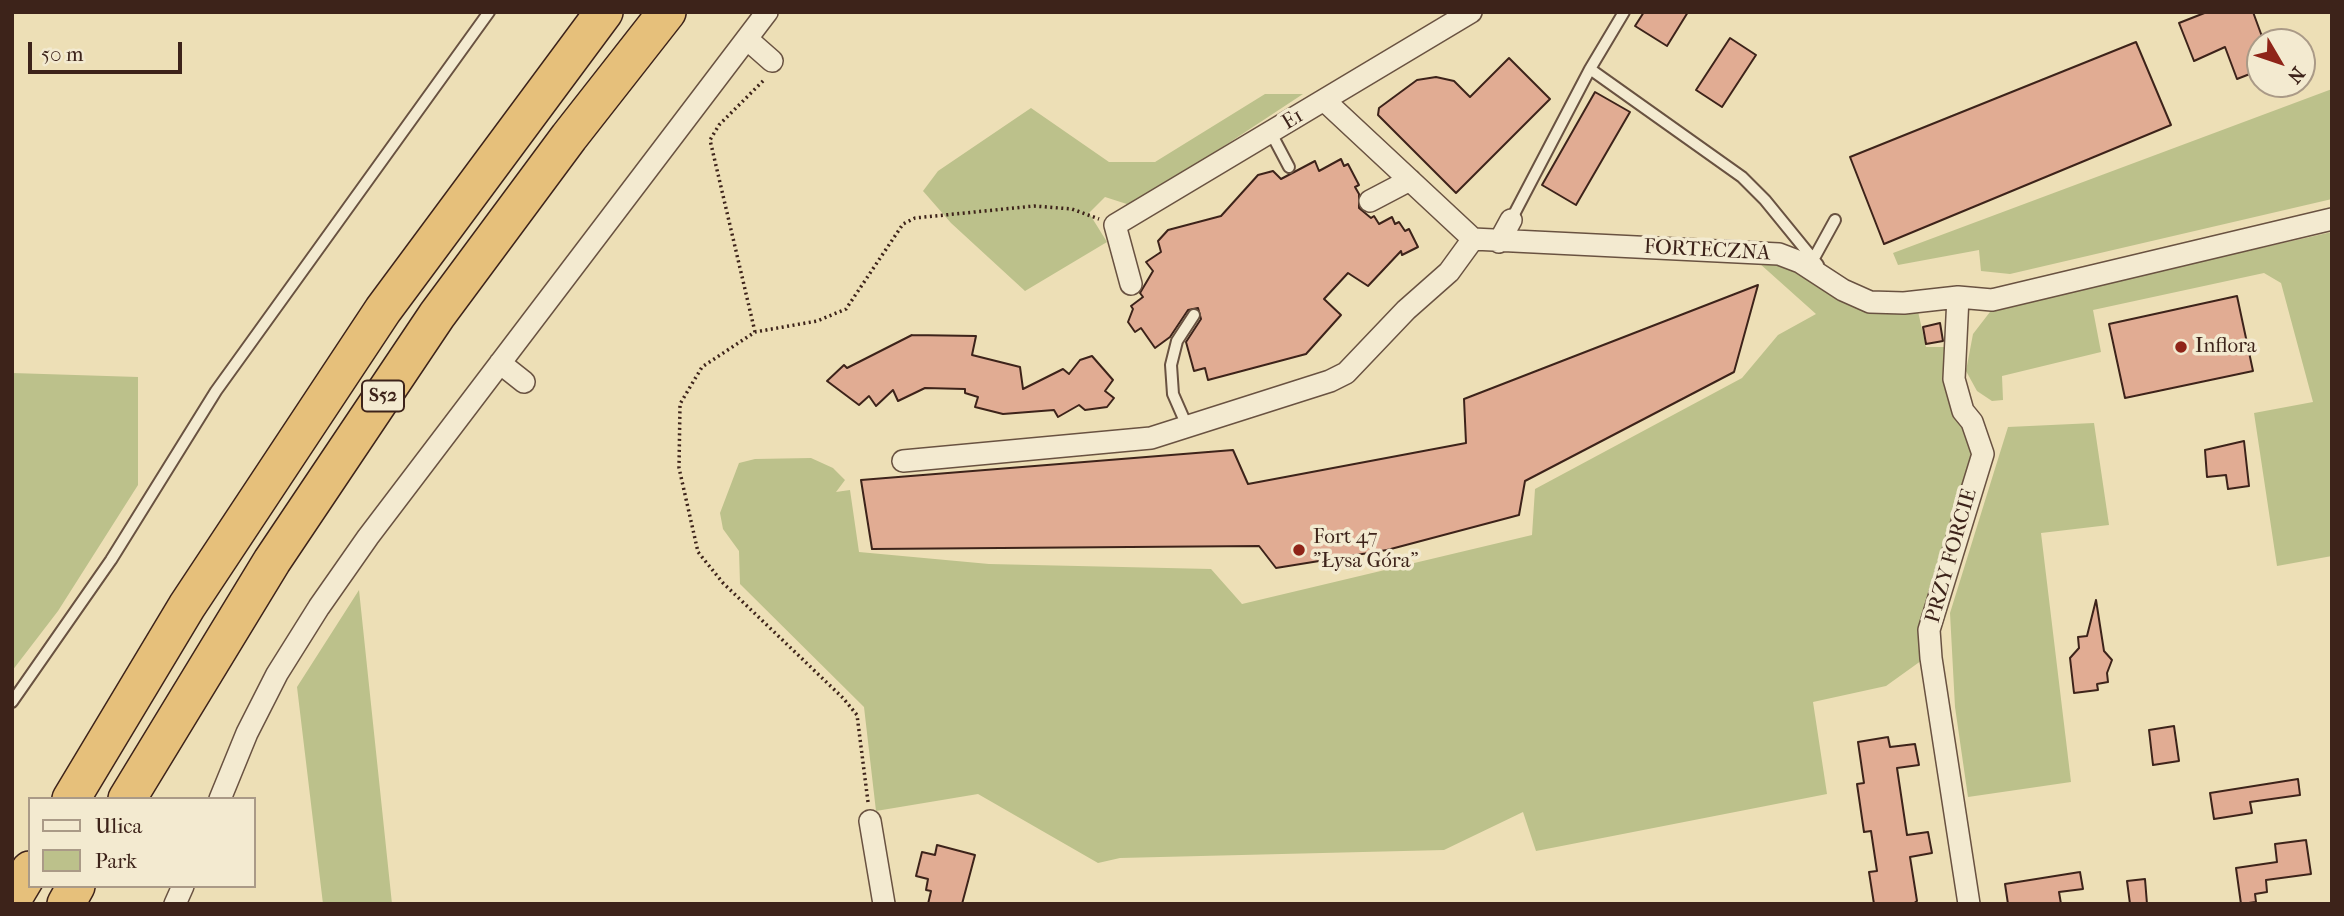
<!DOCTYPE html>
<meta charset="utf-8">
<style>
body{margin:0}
#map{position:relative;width:2344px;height:916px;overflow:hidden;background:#eddfb6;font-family:"IM FELL French Canon",serif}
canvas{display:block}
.frame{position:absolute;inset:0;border:14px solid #3d231a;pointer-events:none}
.legend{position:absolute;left:28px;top:797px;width:228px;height:91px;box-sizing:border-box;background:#f3ead0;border:2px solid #aa9a87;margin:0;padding:9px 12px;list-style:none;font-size:21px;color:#3d231a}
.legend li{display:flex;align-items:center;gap:14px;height:35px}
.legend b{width:35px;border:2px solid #aa9a87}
.north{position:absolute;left:2246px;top:28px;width:70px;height:70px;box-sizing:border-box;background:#f3ead0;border:2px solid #aa9a87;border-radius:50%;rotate:129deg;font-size:19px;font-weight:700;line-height:28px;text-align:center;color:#3d231a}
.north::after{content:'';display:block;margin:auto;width:24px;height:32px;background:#8f2418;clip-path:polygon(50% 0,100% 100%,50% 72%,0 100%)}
.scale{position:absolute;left:28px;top:42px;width:154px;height:32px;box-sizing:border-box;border:4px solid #3d231a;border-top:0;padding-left:9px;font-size:21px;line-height:24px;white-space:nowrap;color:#3d231a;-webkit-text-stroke:5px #f3ead0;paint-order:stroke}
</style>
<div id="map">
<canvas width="2344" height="916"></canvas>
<div class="frame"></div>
<ul class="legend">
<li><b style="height:9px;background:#f3ead0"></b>Ulica</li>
<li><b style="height:19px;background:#bcc18b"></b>Park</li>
</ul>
<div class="north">N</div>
<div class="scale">50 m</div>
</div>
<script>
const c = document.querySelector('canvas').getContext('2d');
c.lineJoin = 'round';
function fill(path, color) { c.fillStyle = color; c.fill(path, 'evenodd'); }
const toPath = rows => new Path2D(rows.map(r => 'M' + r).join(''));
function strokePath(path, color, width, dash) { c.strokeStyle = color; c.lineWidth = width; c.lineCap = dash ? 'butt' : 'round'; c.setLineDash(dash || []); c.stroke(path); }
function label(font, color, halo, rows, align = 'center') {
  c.font = font + ' "IM FELL French Canon",serif'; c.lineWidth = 7; c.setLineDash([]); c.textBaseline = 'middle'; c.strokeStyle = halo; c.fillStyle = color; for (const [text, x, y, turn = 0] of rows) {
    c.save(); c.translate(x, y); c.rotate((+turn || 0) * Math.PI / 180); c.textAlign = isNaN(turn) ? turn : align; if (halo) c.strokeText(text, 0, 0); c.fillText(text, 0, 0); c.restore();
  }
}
fill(toPath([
 [2332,89,2332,199,2010,274,1981,271,1979,250,1898,265,1893,253],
 [1265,94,1303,94,1133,206,1105,197,1089,213,1107,242,1025,291,951,223,923,191,938,171,1031,108,1109,162,1155,162],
 [2332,232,2332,556,2277,566,2254,413,2313,402,2281,283,2264,273,2093,310,2101,352,2002,376,2003,400,1992,401,1977,391,1966,371,1973,334,1993,308],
 [1759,263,1781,265,1812,280,1917,307,1926,347,1947,347,1975,449,1925,658,1886,686,1813,702,1827,794,1536,851,1523,812,1444,850,1120,858,1098,863,978,794,876,811,864,707,740,584,739,551,723,529,720,513,739,463,755,459,811,458,833,468,845,480,836,492,850,490,859,552,989,564,1211,569,1242,604,1532,535,1535,489,1742,378,1778,335,1816,314],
 [12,373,138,377,138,485,58,611,12,671],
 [2094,423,2109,525,2041,533,2071,782,1968,797,1955,707,1950,613,2008,427],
 [359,590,392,904,323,904,297,687]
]), '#bcc18b');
const building = toPath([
 [1644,12,1688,12,1667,46,1635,26,1644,12],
 [2207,12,2253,12,2264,42,2260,42,2260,70,2237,79,2225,47,2194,61,2179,23,2207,12],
 [1730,38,1756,55,1722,107,1696,90,1730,38],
 [2136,42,2171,125,1884,244,1850,157,2136,42],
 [1509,58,1550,99,1456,193,1378,115,1379,108,1417,80,1436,77,1454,81,1470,97,1509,58],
 [1595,92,1630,112,1576,205,1542,185,1595,92],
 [1341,159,1344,166,1348,164,1359,185,1355,187,1359,194,1359,208,1371,218,1374,216,1379,224,1392,217,1395,224,1399,222,1405,231,1409,229,1418,247,1402,255,1401,251,1368,286,1348,273,1324,299,1341,315,1306,354,1208,380,1205,368,1194,371,1186,342,1201,319,1198,308,1188,310,1170,337,1155,348,1141,328,1135,332,1128,322,1133,309,1131,306,1143,297,1140,293,1153,271,1146,262,1161,252,1158,241,1168,230,1221,216,1258,175,1273,171,1281,179,1315,161,1319,171,1341,159],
 [1758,285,1734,372,1525,481,1519,515,1387,550,1276,568,1259,546,872,549,861,480,1233,450,1248,484,1466,443,1464,399,1758,285],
 [2237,296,2253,371,2125,398,2109,324,2237,296],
 [1940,323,1943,341,1926,344,1923,327,1940,323],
 [912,335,976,336,972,355,1020,367,1023,389,1063,369,1069,374,1080,360,1092,356,1113,380,1105,391,1114,398,1107,407,1085,410,1079,405,1058,417,1054,410,1003,414,975,407,978,397,965,393,965,389,925,388,898,401,893,390,876,406,869,396,859,405,827,381,844,365,847,368,912,335],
 [2244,441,2249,486,2228,489,2226,475,2207,477,2205,450,2244,441],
 [2096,600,2104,651,2112,660,2107,673,2108,682,2097,684,2098,690,2074,693,2070,658,2079,648,2078,637,2087,636,2096,600],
 [2174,726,2179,761,2153,765,2149,730,2174,726],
 [1888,737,1890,747,1915,744,1919,765,1897,768,1907,835,1928,832,1932,853,1910,857,1917,901,1913,904,1874,904,1869,872,1877,871,1871,831,1864,832,1857,784,1864,783,1858,742,1888,737],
 [2298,779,2300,795,2250,802,2252,813,2214,819,2210,793,2298,779],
 [2306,840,2311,874,2266,880,2267,892,2255,894,2256,902,2241,904,2236,868,2277,862,2275,844,2306,840],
 [937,845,975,855,962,904,928,904,931,891,926,890,928,879,916,876,922,852,935,855,937,845],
 [2080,872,2083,889,2059,892,2061,904,2008,904,2005,884,2080,872],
 [2145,879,2147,904,2130,904,2127,881,2145,879]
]);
fill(building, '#e1ac93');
strokePath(building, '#3d231a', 2);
const service = toPath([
 [1590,69,1742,177,1765,200,1818,265],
 [1271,133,1289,167],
 [1511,220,1590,69,1624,12],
 [1813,260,1835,220],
 [1187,426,1173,394,1171,365,1177,341,1194,315],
 [12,702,111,560,216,391,489,12]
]);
const minor = toPath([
 [747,39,772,61],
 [1325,101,1473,239,1779,254,1800,262,1843,290,1870,302,1904,303,1958,297,1992,300,2332,219],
 [1370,201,1410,180],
 [1499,242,1511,220],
 [1131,284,1115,225,1471,12],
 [1958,297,1954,379,1963,411,1972,422,1983,454,1929,630,1931,658,1969,904],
 [500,363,524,382],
 [903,461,1151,438,1330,381,1346,373,1406,310,1449,272,1473,239],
 [220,799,247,733,277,674,319,607,368,537,767,12],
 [870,821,884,904],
 [175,904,183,886]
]);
const motorway = toPath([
 [71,799,187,606,383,310,604,12],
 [127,799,272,561,437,315,569,137,667,12],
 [12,900,30,870],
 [66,904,76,886]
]);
strokePath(service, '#695241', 14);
strokePath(minor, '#695241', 24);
strokePath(motorway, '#3d231a', 40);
strokePath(toPath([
 [755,332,710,140,719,125,764,80],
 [868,802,857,715,843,698,723,583,698,552,679,468,680,404,702,367,755,332,817,321,846,309,903,224,915,218,1034,206,1072,209,1099,219]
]), '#3d231a', 3.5, [2, 3.5]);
strokePath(service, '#f3ead0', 10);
strokePath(minor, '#f3ead0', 21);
strokePath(motorway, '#e6c07b', 37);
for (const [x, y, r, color] of [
 [2181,347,7,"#8f2418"],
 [1299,550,7,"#8f2418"]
]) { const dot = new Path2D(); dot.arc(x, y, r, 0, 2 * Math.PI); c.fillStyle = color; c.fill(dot); strokePath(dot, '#f3ead0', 2.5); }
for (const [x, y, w] of [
 [383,396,42]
]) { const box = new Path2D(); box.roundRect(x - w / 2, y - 15.5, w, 31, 5); c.fillStyle = '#f3ead0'; c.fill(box); strokePath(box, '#3d231a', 2); }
label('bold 19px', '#3d231a', null, [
 ["S52",383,396]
]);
label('21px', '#3d231a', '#f3ead0', [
 ["E1",1293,120,-31],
 ["FORTECZNA",1707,251,3],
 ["PRZY FORCIE",1952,556,-74]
]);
label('21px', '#3d231a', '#f3ead0', [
 ["Inflora",2195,347],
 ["Fort 47",1313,538],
 ["\"Łysa Góra\"",1313,562]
], 'left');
</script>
